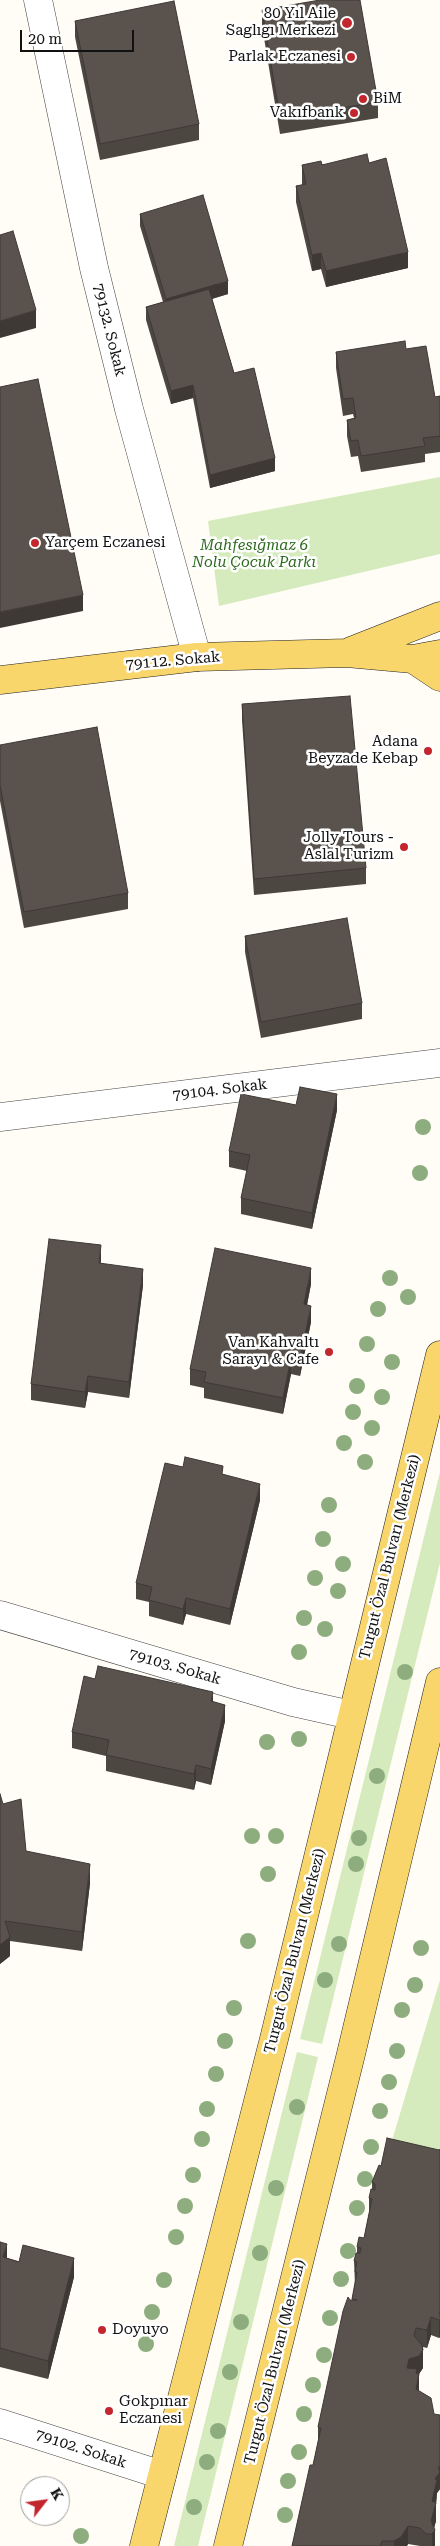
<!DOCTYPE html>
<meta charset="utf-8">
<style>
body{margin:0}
#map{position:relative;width:440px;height:2546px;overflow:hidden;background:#fffdf5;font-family:"Roboto Serif",serif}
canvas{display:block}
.north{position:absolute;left:20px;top:2476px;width:50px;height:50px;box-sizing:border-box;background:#fff;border:1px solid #a0a0a0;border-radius:50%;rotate:60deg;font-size:14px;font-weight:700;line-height:20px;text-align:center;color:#111}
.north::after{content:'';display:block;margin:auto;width:18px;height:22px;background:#c4262e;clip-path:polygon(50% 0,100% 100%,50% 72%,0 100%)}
.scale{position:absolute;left:20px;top:30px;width:114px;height:22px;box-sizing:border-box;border:2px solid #111;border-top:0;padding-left:6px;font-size:15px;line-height:18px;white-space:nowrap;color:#111;-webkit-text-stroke:4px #fff;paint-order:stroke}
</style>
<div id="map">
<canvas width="440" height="2546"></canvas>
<div class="north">K</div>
<div class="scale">20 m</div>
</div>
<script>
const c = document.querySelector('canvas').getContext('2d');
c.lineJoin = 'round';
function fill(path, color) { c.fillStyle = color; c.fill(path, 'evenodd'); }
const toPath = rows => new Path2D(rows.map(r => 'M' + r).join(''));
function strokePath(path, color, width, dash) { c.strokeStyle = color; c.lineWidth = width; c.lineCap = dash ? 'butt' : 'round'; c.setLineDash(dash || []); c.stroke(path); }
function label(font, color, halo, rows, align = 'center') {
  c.font = font + ' "Roboto Serif",serif'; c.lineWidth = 5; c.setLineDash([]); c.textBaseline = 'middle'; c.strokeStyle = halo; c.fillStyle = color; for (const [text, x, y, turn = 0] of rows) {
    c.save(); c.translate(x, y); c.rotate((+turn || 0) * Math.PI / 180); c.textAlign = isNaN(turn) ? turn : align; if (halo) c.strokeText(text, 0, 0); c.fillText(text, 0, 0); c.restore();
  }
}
fill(toPath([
 [440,477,440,554,219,606,208,521],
 [440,1472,440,1563,322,2044,300,2039],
 [440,1980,440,2159,390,2147],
 [297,2052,318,2057,198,2546,174,2546]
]), '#d5ebbd');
const minor = toPath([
 [38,0,94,268,129,409,197,657],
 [0,1117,440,1063],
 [0,1615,293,1702,351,1715],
 [0,2423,162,2475]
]);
const major = toPath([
 [351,651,440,616],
 [413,659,440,677],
 [0,680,197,657,347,653,413,659,440,654],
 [144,2546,274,2039,440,1355],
 [228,2546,350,2058,440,1682]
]);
strokePath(minor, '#444', 29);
strokePath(major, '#222', 29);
strokePath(minor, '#fff', 28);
strokePath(major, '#f9d66b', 28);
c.fillStyle = '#8dad7f';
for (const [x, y] of [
 [423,1127],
 [420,1173],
 [390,1278],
 [408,1297],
 [378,1309],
 [367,1344],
 [392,1362],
 [357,1386],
 [382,1397],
 [353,1412],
 [372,1428],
 [344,1443],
 [365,1462],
 [329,1505],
 [323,1539],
 [343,1564],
 [315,1578],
 [338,1591],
 [304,1618],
 [325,1629],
 [299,1652],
 [405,1672],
 [299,1739],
 [267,1742],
 [377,1776],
 [252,1836],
 [276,1836],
 [359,1838],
 [356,1864],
 [268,1874],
 [248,1941],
 [339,1944],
 [421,1948],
 [325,1980],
 [415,1985],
 [234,2008],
 [402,2010],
 [225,2041],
 [397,2051],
 [216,2074],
 [389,2082],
 [297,2107],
 [207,2109],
 [380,2111],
 [202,2139],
 [371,2147],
 [193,2175],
 [365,2179],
 [276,2188],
 [185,2206],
 [357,2208],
 [176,2237],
 [348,2251],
 [260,2253],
 [341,2279],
 [164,2280],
 [152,2312],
 [330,2318],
 [241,2322],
 [146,2344],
 [324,2355],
 [230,2372],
 [313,2385],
 [304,2414],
 [218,2431],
 [299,2452],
 [207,2462],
 [288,2481],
 [194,2507],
 [285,2515],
 [81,2536]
]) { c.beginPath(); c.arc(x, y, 8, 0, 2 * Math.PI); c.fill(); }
fill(toPath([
 [262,10,378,102,378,118,280,134,262,26],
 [75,21,199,124,199,140,100,160,75,37],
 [369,163,408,268,326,287,321,269,312,271,296,202,296,186,302,185,302,165],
 [140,214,228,294,212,299,234,373,275,471,210,488,193,398,171,404,146,320,146,307,163,302,140,226],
 [406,349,435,397,440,396,440,452,425,454,425,462,361,472,358,456,351,457,347,436,347,420,354,418,353,414,343,416,336,368,336,352],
 [242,704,366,868,366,884,254,895,242,720],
 [0,745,128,893,128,909,24,928,0,801],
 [245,936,362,1003,362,1019,261,1038,245,952],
 [296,1105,337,1110,312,1229,241,1214,241,1198,247,1171,229,1167,229,1151],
 [101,1263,143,1285,129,1398,88,1392,85,1408,31,1400,31,1384],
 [311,1284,307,1305,311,1322,300,1376,291,1374,283,1414,204,1398,204,1388,190,1385,190,1369],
 [183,1467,223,1474,260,1500,230,1625,186,1614,183,1625,149,1616,149,1602,136,1599,136,1583],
 [213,1702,225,1721,211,1785,196,1781,194,1790,106,1771,106,1756,72,1748,72,1732],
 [3,1804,26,1851,90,1883,82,1951,10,1941,10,1956,0,1964],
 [440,2149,440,2337,439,2338,431,2335,427,2348,423,2347,423,2368,419,2374,419,2391,440,2484,440,2489,437,2493,436,2504,436,2521,434,2528,435,2546,420,2546,408,2544,407,2546,292,2546,313,2465,318,2441,318,2427,350,2300,352,2300,355,2285,354,2261,357,2253,357,2247,364,2238,369,2213,369,2198,372,2189,372,2182,381,2166,439,2150],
 [0,2242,7,2258,74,2277,48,2379,0,2367]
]), '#4d4742');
fill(toPath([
 [408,252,408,268,326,287,326,271],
 [321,253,321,269,312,271,312,255],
 [228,281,228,294,166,312,166,299],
 [36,310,36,328,0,338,0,321],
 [193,385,193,398,171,404,171,391],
 [275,458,275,471,210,488,210,475],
 [83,595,83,611,0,628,0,612],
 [337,1094,337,1110,312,1229,312,1213],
 [101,1245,101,1261,99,1279,99,1263],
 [311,1268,311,1284,304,1320,304,1304],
 [143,1269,143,1285,129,1398,129,1382],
 [311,1306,311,1322,300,1376,300,1360],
 [291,1358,291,1374,283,1414,283,1398],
 [88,1376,88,1392,85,1408,85,1392],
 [260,1484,260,1500,230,1625,230,1609],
 [186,1598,186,1614,183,1625,183,1609],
 [213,1692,213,1708,211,1701],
 [225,1705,225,1721,211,1785,211,1769],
 [196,1765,196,1781,194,1790,194,1774],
 [90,1864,90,1883,82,1951,82,1932],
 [10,1937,10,1956,0,1964,0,1945],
 [7,2244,7,2262,3,2257],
 [74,2258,74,2277,48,2379,48,2361],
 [431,2317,431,2335,427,2348,427,2330],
 [439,2320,440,2320,440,2337,439,2338],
 [423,2350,423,2368,419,2374,419,2392,407,2385,407,2368,409,2359],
 [440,2466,440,2489,437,2493,436,2504,436,2521,433,2532,435,2530,435,2546,432,2546,432,2501,435,2479,438,2467],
 [408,2526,408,2544,407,2546,394,2546,394,2541]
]), '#3f3936');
const building = toPath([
 [320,0,360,0,378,102,280,118,262,10,320,0],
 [174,1,199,124,100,144,75,21,174,1],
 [367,154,369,163,386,158,408,252,326,271,321,253,312,255,296,186,306,184,302,165,321,161,322,165,367,154],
 [203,195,228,281,166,299,140,214,203,195],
 [13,231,36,310,0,321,0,235,13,231],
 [209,289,234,373,254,368,275,458,210,475,193,385,171,391,146,307,209,289],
 [405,341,406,349,426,346,435,397,440,396,440,436,423,438,425,446,361,456,358,440,351,441,347,420,356,418,353,398,343,399,336,352,405,341],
 [38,379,83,595,0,612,0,387,38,379],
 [350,696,366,868,254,879,242,704,350,696],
 [97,727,128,893,24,912,0,785,0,745,97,727],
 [347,918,362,1003,261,1022,245,936,347,918],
 [300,1087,337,1094,312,1213,241,1198,250,1155,229,1151,241,1094,296,1105,300,1087],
 [49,1239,101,1245,99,1263,143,1269,129,1382,88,1376,85,1392,31,1384,49,1239],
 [215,1248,311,1268,304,1304,311,1306,300,1360,291,1358,283,1398,204,1382,206,1372,190,1369,215,1248],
 [185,1457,223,1466,222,1474,260,1484,230,1609,186,1598,183,1609,149,1600,152,1587,136,1583,165,1463,183,1467,185,1457],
 [98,1666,213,1692,211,1701,225,1705,211,1769,196,1765,194,1774,106,1755,109,1740,72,1732,84,1676,95,1679,98,1666],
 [0,1794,3,1804,21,1799,26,1851,90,1864,82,1932,5,1921,10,1937,0,1945,0,1794],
 [387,2138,439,2150,440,2149,440,2312,439,2312,440,2314,440,2320,439,2320,431,2317,427,2330,416,2328,414,2336,422,2345,423,2350,419,2356,409,2359,407,2368,417,2369,416,2373,419,2374,416,2389,431,2398,434,2414,440,2415,440,2466,438,2467,440,2472,435,2479,437,2480,432,2501,436,2503,431,2521,435,2530,432,2534,426,2534,420,2528,408,2526,401,2537,394,2541,382,2541,380,2546,292,2546,310,2465,313,2465,321,2428,318,2427,343,2311,348,2297,350,2300,357,2300,352,2299,357,2272,355,2272,357,2262,354,2261,356,2253,360,2253,361,2248,357,2247,359,2237,364,2238,372,2199,369,2198,371,2189,375,2190,375,2184,372,2182,379,2165,381,2166,387,2138],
 [0,2242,7,2244,3,2257,19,2262,23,2245,74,2258,48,2361,0,2348,0,2242]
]);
fill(building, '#5a524d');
strokePath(building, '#3f3936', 1);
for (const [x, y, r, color] of [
 [347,23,6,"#c4262e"],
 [351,57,5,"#c4262e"],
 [363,99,5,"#c4262e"],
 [354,113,5,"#c4262e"],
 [35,543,5,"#c4262e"],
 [428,751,5,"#c4262e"],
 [404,847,5,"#c4262e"],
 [329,1352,5,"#c4262e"],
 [102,2330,5,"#c4262e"],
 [109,2411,5,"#c4262e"]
]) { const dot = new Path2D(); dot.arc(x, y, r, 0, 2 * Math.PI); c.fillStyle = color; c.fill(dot); strokePath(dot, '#fff', 2); }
label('15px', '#111', '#fff', [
 ["80 Yıl Aile",336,14],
 ["Saglıgı Merkezi",336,31],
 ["Parlak Eczanesi",341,57],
 ["BiM",373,99,"left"],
 ["Vakıfbank",344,113],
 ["Yarçem Eczanesi",45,543,"left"],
 ["Adana",418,742],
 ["Beyzade Kebap",418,759],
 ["Jolly Tours -",394,838],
 ["Aslal Turizm",394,855],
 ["Van Kahvaltı",319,1343],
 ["Sarayı & Cafe",319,1360],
 ["Doyuyo",112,2330,"left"],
 ["Gokpınar",119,2402,"left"],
 ["Eczanesi",119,2419,"left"]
], 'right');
label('15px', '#111', '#fff', [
 ["79132. Sokak",109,330,76],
 ["79112. Sokak",173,661,-5],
 ["79104. Sokak",220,1090,-7],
 ["Turgut Özal Bulvarı (Merkezi)",390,1557,-76],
 ["79103. Sokak",175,1667,16],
 ["Turgut Özal Bulvarı (Merkezi)",295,1951,-76],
 ["Turgut Özal Bulvarı (Merkezi)",275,2362,-76],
 ["79102. Sokak",81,2449,18]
]);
label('italic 15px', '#2f6b1f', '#fff', [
 ["Mahfesığmaz 6",254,546],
 ["Nolu Çocuk Parkı",254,563]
]);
</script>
